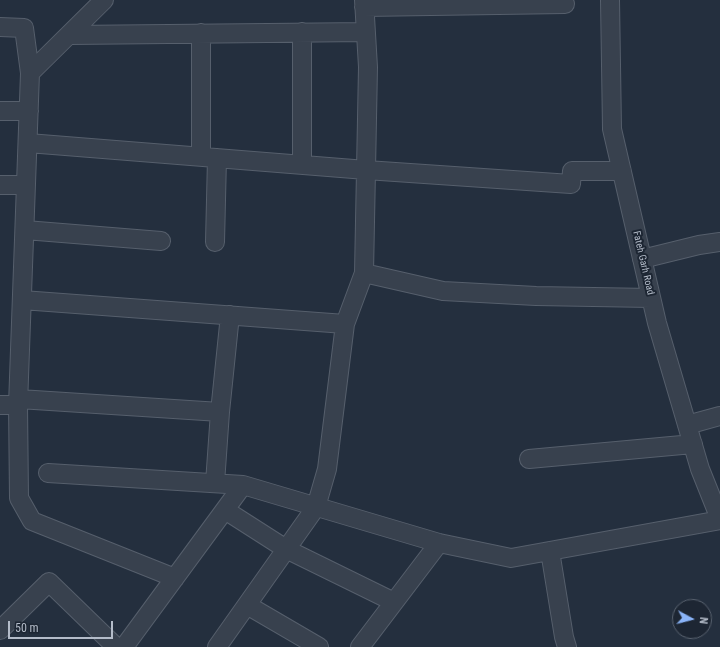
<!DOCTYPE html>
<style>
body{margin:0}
#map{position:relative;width:720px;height:647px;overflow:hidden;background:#242f3e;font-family:"Roboto Condensed",sans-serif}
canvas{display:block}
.north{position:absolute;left:672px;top:599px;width:40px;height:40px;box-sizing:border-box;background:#1d2633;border:1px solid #59626f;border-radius:50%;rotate:97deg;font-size:11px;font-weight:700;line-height:16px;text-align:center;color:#b4bcc9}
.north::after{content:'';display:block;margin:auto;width:14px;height:18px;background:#8ab4f8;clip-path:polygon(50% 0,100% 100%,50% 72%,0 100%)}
.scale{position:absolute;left:8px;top:621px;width:105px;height:18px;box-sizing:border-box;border:2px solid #b4bcc9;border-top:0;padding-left:5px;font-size:12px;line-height:14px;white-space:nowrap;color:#b4bcc9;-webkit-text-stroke:3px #1d2633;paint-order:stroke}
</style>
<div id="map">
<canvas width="720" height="647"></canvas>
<div class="north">N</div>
<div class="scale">50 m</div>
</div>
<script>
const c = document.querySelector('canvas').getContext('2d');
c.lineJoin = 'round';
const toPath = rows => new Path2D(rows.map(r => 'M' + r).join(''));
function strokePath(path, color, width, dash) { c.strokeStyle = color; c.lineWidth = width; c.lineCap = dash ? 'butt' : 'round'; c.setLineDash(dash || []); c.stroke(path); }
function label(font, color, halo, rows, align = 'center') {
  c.font = font + ' "Roboto Condensed",sans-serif'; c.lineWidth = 4; c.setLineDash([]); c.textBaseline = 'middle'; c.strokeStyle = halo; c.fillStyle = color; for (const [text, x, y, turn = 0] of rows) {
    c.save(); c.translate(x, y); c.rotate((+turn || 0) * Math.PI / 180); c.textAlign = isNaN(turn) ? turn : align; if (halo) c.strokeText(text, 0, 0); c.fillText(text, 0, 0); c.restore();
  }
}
const minor = toPath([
 [610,0,612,129,657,323,700,469,720,519],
 [364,7,565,4],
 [0,27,24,28,30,73,18,405,19,498,32,521,175,578],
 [302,32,302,165],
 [201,33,201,157],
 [70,35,366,32],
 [30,73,104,0],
 [0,111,29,111],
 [28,143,366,170,571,184,572,171,622,171],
 [0,185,26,185],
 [25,230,161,241],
 [215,242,217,158],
 [642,259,699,245,720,242],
 [364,273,368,67,364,0],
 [22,300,345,324,364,273,443,291,536,296,651,298],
 [19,399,220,412],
 [0,405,18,405],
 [687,425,720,416],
 [529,459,693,444],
 [48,473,243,485,439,543,511,558,720,520],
 [215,483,220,412,230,315],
 [225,510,286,549,394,602],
 [550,551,564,637,567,647],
 [247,605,319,647],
 [0,630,49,582,116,647],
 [124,647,243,485],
 [217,647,316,507,327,469,345,324],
 [360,647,439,543]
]);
strokePath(minor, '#565f6c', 20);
strokePath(minor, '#38414e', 18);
label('10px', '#b4bcc9', '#1d2633', [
 ["Fateh Garh Road",643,263,77]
]);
</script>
